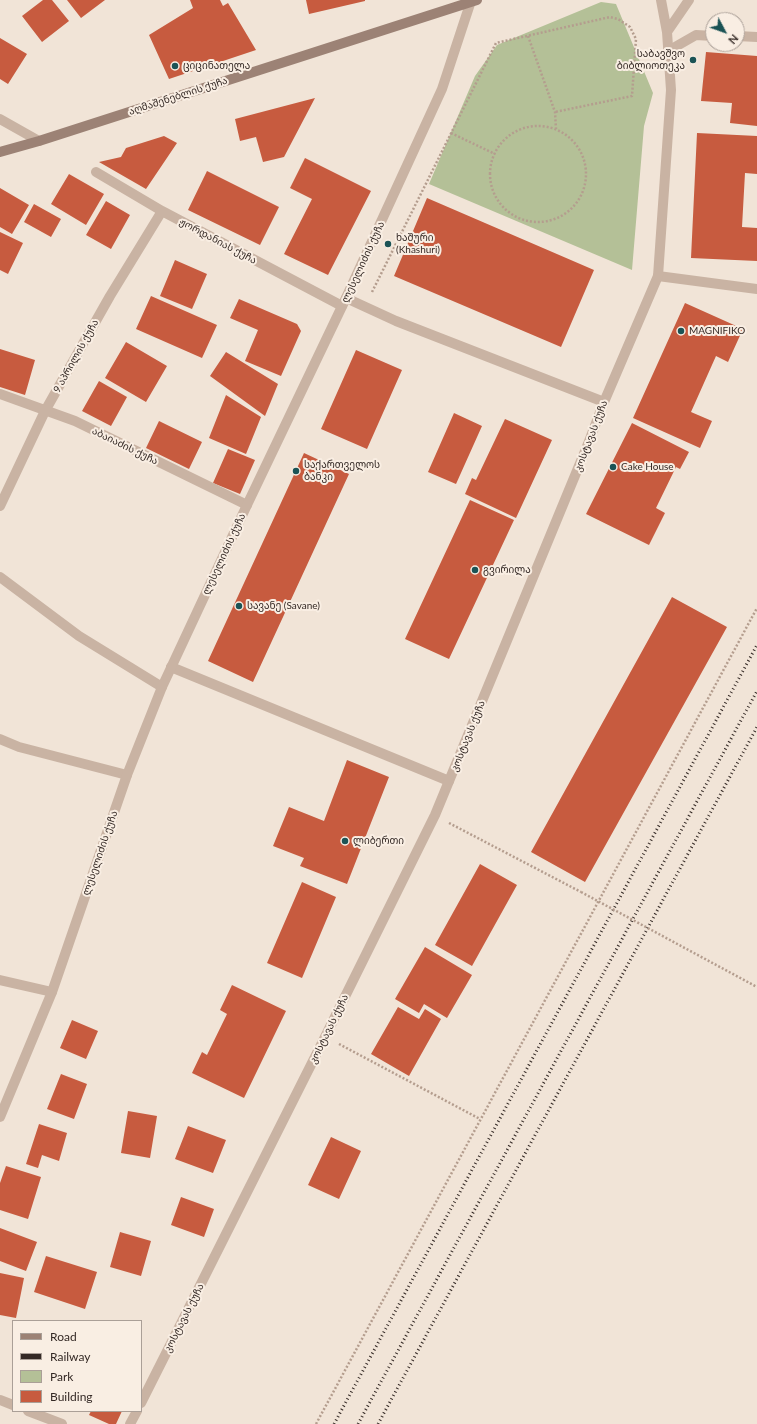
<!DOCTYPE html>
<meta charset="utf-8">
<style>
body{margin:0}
#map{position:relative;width:757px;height:1424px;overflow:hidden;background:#f1e4d7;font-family:Lato,sans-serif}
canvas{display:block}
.legend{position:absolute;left:12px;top:1320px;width:130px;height:92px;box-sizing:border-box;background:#f9eee3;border:1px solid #aa9f97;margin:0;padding:5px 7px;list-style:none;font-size:12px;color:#342925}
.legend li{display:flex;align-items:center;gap:8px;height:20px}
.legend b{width:20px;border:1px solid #aa9f97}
.north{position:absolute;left:705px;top:12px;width:40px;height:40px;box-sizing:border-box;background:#f9eee3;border:1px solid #aa9f97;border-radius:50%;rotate:131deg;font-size:11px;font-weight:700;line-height:16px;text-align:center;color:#342925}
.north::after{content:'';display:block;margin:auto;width:14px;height:18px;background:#1b5355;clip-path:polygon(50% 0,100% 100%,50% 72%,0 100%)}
</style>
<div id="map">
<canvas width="757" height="1424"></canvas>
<ul class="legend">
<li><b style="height:5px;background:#9c8275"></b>Road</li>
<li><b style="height:5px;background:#342925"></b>Railway</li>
<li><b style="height:11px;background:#b4c097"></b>Park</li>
<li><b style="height:11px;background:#c75b3f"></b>Building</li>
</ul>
<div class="north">N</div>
</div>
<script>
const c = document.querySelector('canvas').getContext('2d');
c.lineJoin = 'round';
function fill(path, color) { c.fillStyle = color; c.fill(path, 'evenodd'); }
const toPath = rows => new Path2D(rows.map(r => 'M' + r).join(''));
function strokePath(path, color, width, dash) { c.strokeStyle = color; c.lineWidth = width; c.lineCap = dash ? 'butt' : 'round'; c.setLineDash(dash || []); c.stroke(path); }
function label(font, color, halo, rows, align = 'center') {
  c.font = font + ' Lato,"Noto Sans Georgian",sans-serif'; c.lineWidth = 4; c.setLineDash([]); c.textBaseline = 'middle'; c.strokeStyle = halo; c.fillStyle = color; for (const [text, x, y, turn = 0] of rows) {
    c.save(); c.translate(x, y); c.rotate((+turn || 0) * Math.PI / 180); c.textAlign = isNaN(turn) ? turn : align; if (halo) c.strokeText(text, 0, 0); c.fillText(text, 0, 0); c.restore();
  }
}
fill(toPath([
 [601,2,616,4,653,93,644,126,632,270,429,184,475,76,497,45]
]), '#b4c097');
fill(toPath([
 [43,0,52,0,69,21,42,42,22,16],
 [67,0,105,0,81,18],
 [190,0,220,0,223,6,228,3,256,50,169,79,149,35,193,8],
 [306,0,365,0,365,1,309,14],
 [0,38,27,54,8,84,0,79],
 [706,52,757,56,757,126,730,123,732,103,701,101],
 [315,98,284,157,263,162,256,137,240,141,235,119],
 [697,133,757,136,757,174,745,173,742,227,757,228,757,261,691,258],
 [164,136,177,143,146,189,99,162,121,157,126,148],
 [305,158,371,191,328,275,284,254,312,199,290,188],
 [207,171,279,207,260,245,188,210],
 [69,174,104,194,86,225,51,204],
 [0,188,29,205,12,234,0,227],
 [427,198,594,270,561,347,394,276],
 [106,201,130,215,111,249,86,235],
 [34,204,61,219,51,237,24,222],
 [0,232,23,243,8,274,0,270],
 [175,260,207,274,192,309,160,296],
 [151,296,217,325,202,358,136,329],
 [239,299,297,324,301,331,281,376,245,361,258,330,230,318],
 [685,303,743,329,728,362,716,356,691,412,712,421,700,448,633,418],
 [126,342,167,366,146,402,105,378],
 [0,349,35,360,25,395,0,387],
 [356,350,402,370,367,449,321,429],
 [226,352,278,384,265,416,210,376],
 [99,381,127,397,111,426,82,411],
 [226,395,261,417,246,454,209,438],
 [454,413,482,426,456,484,428,472],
 [505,419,552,440,516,518,465,494,472,478,476,480],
 [159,421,202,442,189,469,146,448],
 [632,423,689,452,680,469,676,467,656,508,665,513,649,545,586,514],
 [228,449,255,460,240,494,213,483],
 [304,453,349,474,253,682,208,661],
 [470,500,514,520,449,659,405,639],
 [672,597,727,627,585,882,531,852],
 [347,760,389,777,347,884,300,866,304,858,273,846,289,807,324,821],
 [480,864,517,885,472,966,435,945],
 [302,882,336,897,302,978,267,963],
 [425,947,472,975,447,1018,424,1004,419,1013,395,999],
 [232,985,286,1011,244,1098,192,1073,202,1052,207,1055,227,1014,220,1010],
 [398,1007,419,1019,425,1009,441,1019,409,1076,371,1054],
 [72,1020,98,1031,86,1059,60,1048],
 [61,1074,87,1084,74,1119,47,1109],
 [128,1111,157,1116,150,1158,121,1153],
 [39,1124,67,1133,59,1161,42,1155,38,1168,26,1164],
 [188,1126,226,1140,213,1173,175,1159],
 [331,1137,361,1151,339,1199,308,1185],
 [6,1166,41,1177,28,1219,0,1210,0,1183],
 [181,1197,214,1209,204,1237,171,1225],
 [0,1228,37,1242,26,1271,0,1261],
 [120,1232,151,1241,141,1276,110,1267],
 [46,1256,97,1272,85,1309,34,1292],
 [0,1273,24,1278,16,1318,0,1315],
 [91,1411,122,1411,116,1424,109,1424,89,1415]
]), '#c75b3f');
strokePath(toPath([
 [528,36,555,112,556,129],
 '490 174a48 48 0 1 1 96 0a48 48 0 1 1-96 0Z',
 [451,133,495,154],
 [372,292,496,43,610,17,618,19,630,27,636,39,632,96,555,112],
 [449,823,581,892],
 [339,1044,480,1119],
 [316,1424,757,608]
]), '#b49d8e', 2.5, [2, 2]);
strokePath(toPath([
 [737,36,757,37],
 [668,51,696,35,713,36],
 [658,276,757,289],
 [346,298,396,321,604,402]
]), '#c9b3a3', 10);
strokePath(toPath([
 [0,119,39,141],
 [96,172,162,211,342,306],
 [0,394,75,421,247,505],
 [0,506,45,411,110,296,162,211],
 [0,577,79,636,162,687],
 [171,667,449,781],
 [0,739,19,747,127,775],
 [0,980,52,992]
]), '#c9b3a3', 10);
strokePath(toPath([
 [667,32,689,0],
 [0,1117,52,992,127,775,162,687,247,505,346,298,442,89,471,1],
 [0,1400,13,1405],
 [141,1403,325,1037,435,815,588,444,604,402,658,276,671,90,667,32,661,0],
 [28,1411,62,1424],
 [130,1424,137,1411]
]), '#c9b3a3', 10);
strokePath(toPath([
 [0,152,39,141,477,0]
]), '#9c8275', 10);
strokePath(toPath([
 [334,1424,757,645],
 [358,1424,757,691],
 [378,1424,757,727]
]), '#342925', 3, [1, 3]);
strokePath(toPath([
 [581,892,757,987]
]), '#b49d8e', 2.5, [2, 2]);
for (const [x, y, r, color] of [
 [693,60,4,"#1b5355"],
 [175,66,4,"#1b5355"],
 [388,244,4,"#1b5355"],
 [681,331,4,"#1b5355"],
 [613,467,4,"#1b5355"],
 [296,471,4,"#1b5355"],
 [475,570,4,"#1b5355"],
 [239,606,4,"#1b5355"],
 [345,841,4,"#1b5355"]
]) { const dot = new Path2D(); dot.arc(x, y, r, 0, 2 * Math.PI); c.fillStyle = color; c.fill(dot); strokePath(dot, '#f9eee3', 1.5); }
label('10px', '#342925', '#f9eee3', [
 ["საბავშვო",685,54,"right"],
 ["ბიბლიოთეკა",685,66,"right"],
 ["ციცინათელა",183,66],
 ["ხაშური",396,238],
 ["(Khashuri)",396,250],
 ["MAGNIFIKO",689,331],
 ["საქართველოს",304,465],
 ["ბანკი",304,477],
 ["Cake House",621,467],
 ["გვირილა",483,570],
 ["სავანე (Savane)",247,606],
 ["ლიბერთი",353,841]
], 'left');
label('10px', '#342925', '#f9eee3', [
 ["აღმაშენებლის ქუჩა",178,96,-18],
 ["ჟორდანიას ქუჩა",218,241,28],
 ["ლესელიძის ქუჩა",363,262,-65],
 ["9 აპრილის ქუჩა",76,356,-61],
 ["კოსტავას ქუჩა",591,436,-69],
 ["აბაიაძის ქუჩა",125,446,26],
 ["ლესელიძის ქუჩა",224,554,-65],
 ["კოსტავას ქუჩა",468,736,-68],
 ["ლესელიძის ქუჩა",100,853,-71],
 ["კოსტავას ქუჩა",329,1029,-64],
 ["კოსტავას ქუჩა",184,1318,-63]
]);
</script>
